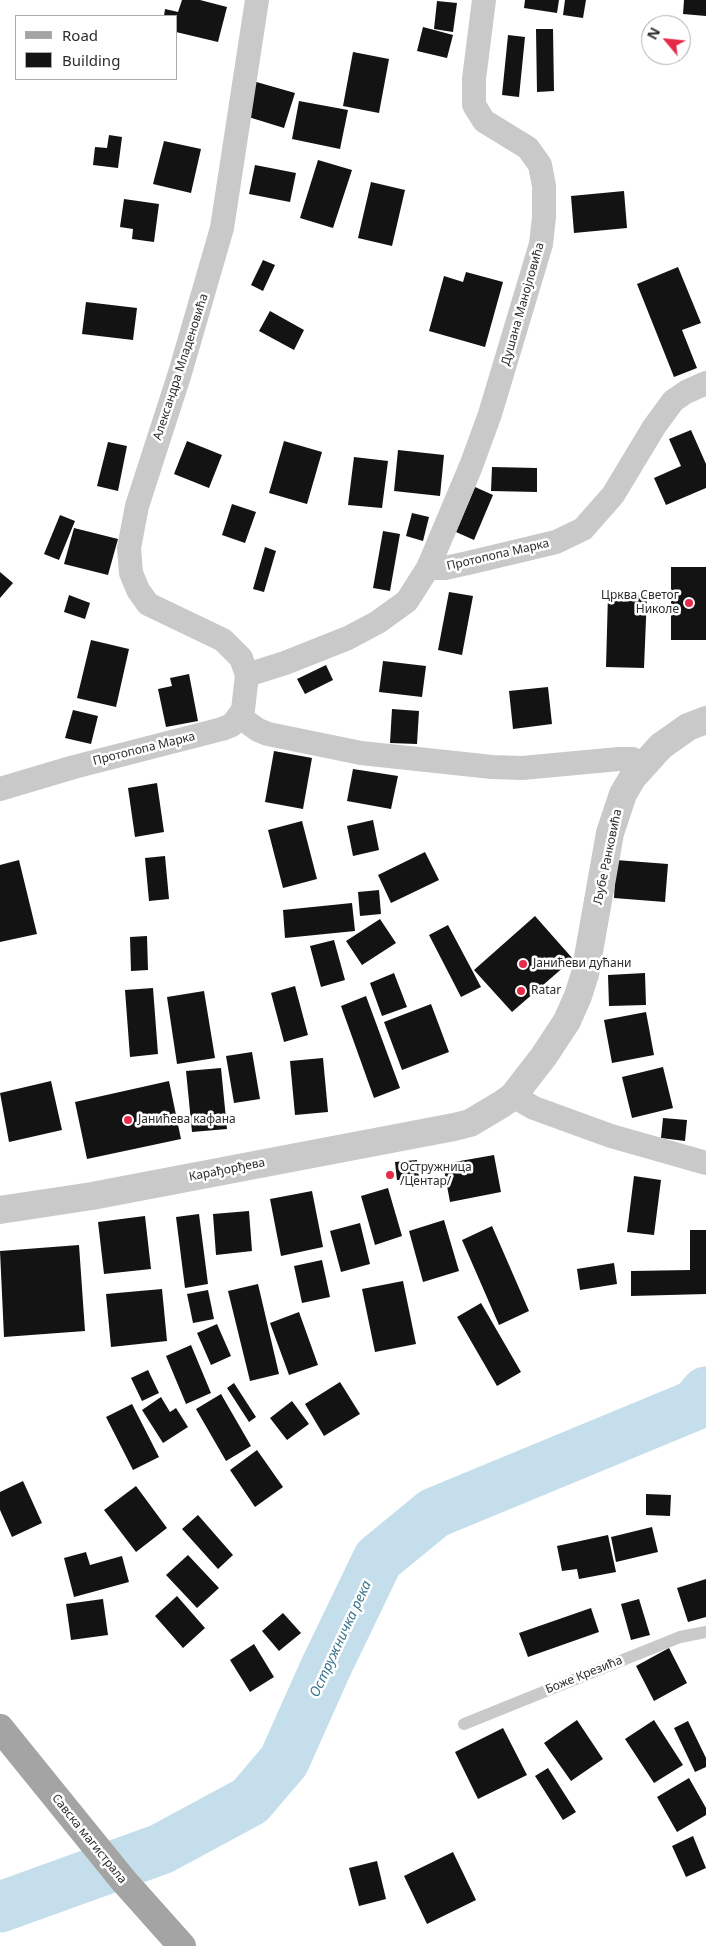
<!DOCTYPE html>
<meta charset="utf-8">
<style>
body{margin:0}
#map{position:relative;width:706px;height:1946px;overflow:hidden;background:#fff;font-family:"Noto Sans",sans-serif}
canvas{display:block}
.legend{position:absolute;left:15px;top:15px;width:162px;height:65px;box-sizing:border-box;background:#fff;border:1px solid #ababab;margin:0;padding:6px 9px;list-style:none;font-size:15px;color:#2c2c2c}
.legend li{display:flex;align-items:center;gap:10px;height:25px}
.legend b{width:25px;border:1px solid #ababab}
.north{position:absolute;left:641px;top:15px;width:50px;height:50px;box-sizing:border-box;background:#fff;border:1px solid #ababab;border-radius:50%;rotate:298deg;font-size:14px;font-weight:700;line-height:20px;text-align:center;color:#2c2c2c}
.north::after{content:'';display:block;margin:auto;width:18px;height:22px;background:#e62b4a;clip-path:polygon(50% 0,100% 100%,50% 72%,0 100%)}
</style>
<div id="map">
<canvas width="706" height="1946"></canvas>
<ul class="legend">
<li><b style="height:6px;background:#a4a4a4"></b>Road</li>
<li><b style="height:14px;background:#131313"></b>Building</li>
</ul>
<div class="north">N</div>
</div>
<script>
const c = document.querySelector('canvas').getContext('2d');
c.lineJoin = 'round';
const toPath = rows => new Path2D(rows.map(r => 'M' + r).join(''));
function strokePath(path, color, width, dash) { c.strokeStyle = color; c.lineWidth = width; c.lineCap = dash ? 'butt' : 'round'; c.setLineDash(dash || []); c.stroke(path); }
function fill(path, color) { c.fillStyle = color; c.fill(path, 'evenodd'); }
function label(font, color, halo, rows, align = 'center') {
  c.font = font + ' "Noto Sans",sans-serif'; c.lineWidth = 5; c.setLineDash([]); c.textBaseline = 'middle'; c.strokeStyle = halo; c.fillStyle = color; for (const [text, x, y, turn = 0] of rows) {
    c.save(); c.translate(x, y); c.rotate((+turn || 0) * Math.PI / 180); c.textAlign = isNaN(turn) ? turn : align; if (halo) c.strokeText(text, 0, 0); c.fillText(text, 0, 0); c.restore();
  }
}
strokePath(toPath([
 [0,1907,161,1849,250,1801,284,1761,326,1667,378,1559,434,1513,695,1405,706,1392]
]), '#c4dfeb', 51);
fill(toPath([
 [182,0,200,0,227,7,218,42,176,32,176,16,164,16,165,9,178,12],
 [525,0,559,0,557,13,524,8],
 [565,0,586,0,583,18,563,15],
 [684,0,706,0,706,16,683,14],
 [437,1,457,3,453,32,434,29],
 [423,27,453,35,447,58,417,51],
 [536,29,553,29,554,91,537,92],
 [508,35,525,37,519,97,502,95],
 [353,52,389,59,379,113,343,106],
 [253,81,295,93,284,128,242,115],
 [299,101,348,110,340,149,292,139],
 [109,135,122,137,118,168,93,165,95,147,107,148],
 [164,141,201,149,191,193,153,184],
 [318,160,352,170,333,228,300,218],
 [255,165,296,173,290,202,249,194],
 [371,182,405,190,392,246,358,238],
 [624,191,627,228,574,233,571,196],
 [124,199,159,204,154,242,132,239,133,229,120,227],
 [263,260,275,265,263,291,251,285],
 [678,267,701,323,682,330,697,368,674,377,637,284],
 [466,272,503,282,485,347,429,331,444,276,463,282],
 [86,302,137,308,133,340,82,334],
 [270,311,304,330,294,350,259,331],
 [691,430,706,464,706,488,666,505,654,478,681,466,669,439],
 [187,441,222,455,209,488,174,474],
 [284,441,322,452,307,504,269,493],
 [108,442,127,446,118,491,97,486],
 [398,450,444,455,440,496,394,491],
 [354,457,388,461,382,508,348,505],
 [492,467,537,468,537,492,491,491],
 [475,487,493,495,474,540,456,532],
 [232,504,256,512,245,543,222,535],
 [412,513,429,517,423,541,406,536],
 [60,515,75,521,59,560,44,554],
 [74,528,118,539,108,575,64,564],
 [383,531,400,534,390,591,373,588],
 [265,547,276,551,264,592,253,589],
 [671,567,706,567,706,640,671,640],
 [0,572,13,583,0,598],
 [449,592,473,596,462,655,438,650],
 [608,594,647,595,644,668,606,667],
 [69,595,90,603,85,619,64,612],
 [91,640,129,649,116,707,77,698],
 [383,661,426,666,422,697,379,692],
 [326,665,333,680,305,694,297,679],
 [189,674,198,721,166,727,158,689,172,686,170,678],
 [548,687,552,724,513,729,509,691],
 [392,709,419,711,417,744,390,743],
 [73,710,98,716,91,744,65,738],
 [274,751,312,758,303,809,265,802],
 [353,769,398,776,391,809,347,801],
 [157,783,164,832,135,837,128,788],
 [373,820,379,850,353,856,347,826],
 [302,821,317,879,283,888,268,830],
 [425,852,439,880,391,903,378,875],
 [165,856,169,899,149,901,145,858],
 [19,860,37,934,0,942,0,865],
 [616,860,668,864,665,902,614,898],
 [379,890,381,914,360,916,358,892],
 [352,903,355,931,285,938,283,910],
 [535,916,573,959,512,1012,474,970],
 [380,919,396,943,362,965,346,941],
 [448,925,481,987,461,997,429,935],
 [147,936,148,970,131,971,130,937],
 [334,940,345,980,321,987,310,946],
 [394,973,407,1007,382,1016,370,983],
 [645,973,646,1005,609,1006,608,975],
 [295,986,308,1035,284,1042,271,993],
 [153,988,158,1054,130,1057,125,990],
 [204,991,215,1058,177,1064,167,997],
 [366,996,400,1088,374,1098,341,1006],
 [431,1004,449,1052,402,1070,384,1022],
 [646,1012,654,1055,612,1063,604,1020],
 [252,1052,260,1099,234,1103,226,1056],
 [323,1058,328,1112,295,1115,290,1061],
 [663,1067,673,1108,632,1118,622,1077],
 [221,1068,227,1129,192,1132,186,1071],
 [51,1081,62,1130,9,1142,0,1093],
 [169,1081,181,1139,87,1159,75,1102],
 [663,1118,687,1120,685,1141,661,1138],
 [494,1155,501,1192,450,1202,443,1164],
 [417,1160,419,1179,397,1180,395,1162],
 [634,1176,661,1180,654,1235,627,1232],
 [388,1188,402,1236,375,1245,361,1196],
 [312,1191,323,1247,281,1256,270,1199],
 [249,1211,252,1251,216,1255,213,1214],
 [199,1214,208,1284,185,1288,176,1217],
 [145,1216,151,1269,104,1274,98,1222],
 [444,1220,459,1271,423,1282,409,1231],
 [360,1223,370,1264,341,1272,330,1231],
 [492,1226,529,1311,499,1325,462,1240],
 [690,1230,706,1230,706,1294,631,1296,631,1271,690,1270],
 [79,1245,85,1331,4,1337,0,1251],
 [322,1260,330,1297,302,1303,294,1266],
 [614,1263,617,1284,580,1290,577,1269],
 [403,1281,416,1344,375,1352,362,1289],
 [258,1284,279,1374,250,1381,228,1291],
 [162,1289,167,1341,111,1347,106,1294],
 [208,1290,214,1319,193,1323,187,1294],
 [481,1303,521,1372,497,1386,457,1317],
 [299,1312,318,1365,289,1375,270,1323],
 [217,1324,231,1356,211,1365,197,1333],
 [191,1345,211,1393,186,1404,166,1356],
 [148,1370,159,1393,142,1401,131,1378],
 [340,1382,360,1414,324,1436,305,1404],
 [234,1383,256,1417,249,1422,227,1388],
 [221,1394,251,1446,226,1461,196,1409],
 [161,1397,170,1412,176,1408,188,1427,163,1443,142,1410],
 [292,1401,309,1424,287,1440,270,1418],
 [132,1404,159,1457,133,1470,106,1417],
 [257,1450,283,1487,255,1507,230,1470],
 [23,1481,42,1523,12,1537,0,1510,0,1492],
 [136,1486,167,1528,136,1552,104,1510],
 [646,1494,671,1495,670,1516,646,1515],
 [198,1515,233,1555,218,1569,182,1529],
 [652,1527,658,1552,616,1562,611,1537],
 [608,1535,616,1572,579,1579,577,1569,562,1571,557,1546],
 [86,1552,90,1565,122,1556,129,1582,74,1597,64,1558],
 [188,1555,219,1588,197,1608,166,1575],
 [706,1579,706,1617,688,1622,677,1588],
 [177,1596,205,1628,183,1648,155,1616],
 [103,1599,108,1635,71,1640,66,1604],
 [639,1599,650,1635,631,1640,621,1604],
 [591,1608,599,1632,528,1657,519,1633],
 [283,1613,301,1633,279,1651,262,1631],
 [254,1644,274,1677,250,1692,230,1660],
 [669,1648,687,1683,654,1701,636,1666],
 [577,1720,603,1759,571,1781,544,1743],
 [654,1720,683,1765,654,1783,625,1739],
 [688,1721,706,1758,706,1767,695,1772,674,1728],
 [503,1728,527,1775,478,1799,455,1752],
 [548,1768,576,1812,563,1820,535,1776],
 [689,1778,706,1808,706,1815,677,1832,657,1797],
 [693,1836,706,1868,686,1877,672,1846],
 [453,1852,476,1900,427,1924,404,1876],
 [377,1861,386,1899,359,1906,349,1868]
]), '#131313');
strokePath(toPath([
 [464,1724,680,1637,706,1632]
]), '#c9c9c9', 12);
strokePath(toPath([
 [428,568,445,568,468,563,556,542,583,529,613,495,654,427,673,401,686,392,706,383],
 [247,675,285,663,348,638,378,622,407,601,428,568,471,466,490,414,541,244,544,217,544,186,540,165,528,148,484,121,474,105,474,79,484,0],
 [240,717,258,730,268,734,361,753,492,767,522,768,619,759,633,759,642,766],
 [0,789,74,767,222,729,232,725,243,710,247,675,241,658,223,640,148,604,138,590,131,573,129,548,137,506,180,373,222,228,257,0],
 [513,1096,534,1108,611,1136,706,1163]
]), '#c9c9c9', 24);
strokePath(toPath([
 [0,1210,92,1196,454,1127,470,1123,502,1104,513,1096,544,1056,567,1021,578,996,585,974,610,833,623,794,633,777,661,746,688,727,706,720]
]), '#c9c9c9', 28);
strokePath(toPath([
 [0,1728,123,1880,182,1946]
]), '#a4a4a4', 28);
for (const [x, y, r, color] of [
 [689,603,5,"#e62b4a"],
 [523,964,5,"#e62b4a"],
 [521,991,5,"#e62b4a"],
 [128,1120,5,"#e62b4a"],
 [390,1175,5,"#e62b4a"]
]) { const dot = new Path2D(); dot.arc(x, y, r, 0, 2 * Math.PI); c.fillStyle = color; c.fill(dot); strokePath(dot, '#fff', 2); }
label('12px', '#2c2c2c', '#fff', [
 ["Душана Манојловића",523,304,-74],
 ["Александра Младеновића",181,367,-72],
 ["Протопопа Марка",498,555,-13],
 ["Протопопа Марка",144,749,-14],
 ["Љубе Ранковића",608,857,-78],
 ["Карађорђева",227,1170,-11],
 ["Боже Крезића",584,1675,-22],
 ["Савска магистрала",89,1839,51]
]);
label('12px', '#2c2c2c', '#fff', [
 ["Црква Светог",679,596,"right"],
 ["Николе",679,610,"right"],
 ["Јанићеви дућани",533,964],
 ["Ratar",531,991],
 ["Јанићева кафана",138,1120],
 ["Остружница",400,1168],
 ["/Центар/",400,1182]
], 'left');
label('italic 14px', '#3a758e', '#fff', [
 ["Остружничка река",341,1639,-65]
]);
</script>
